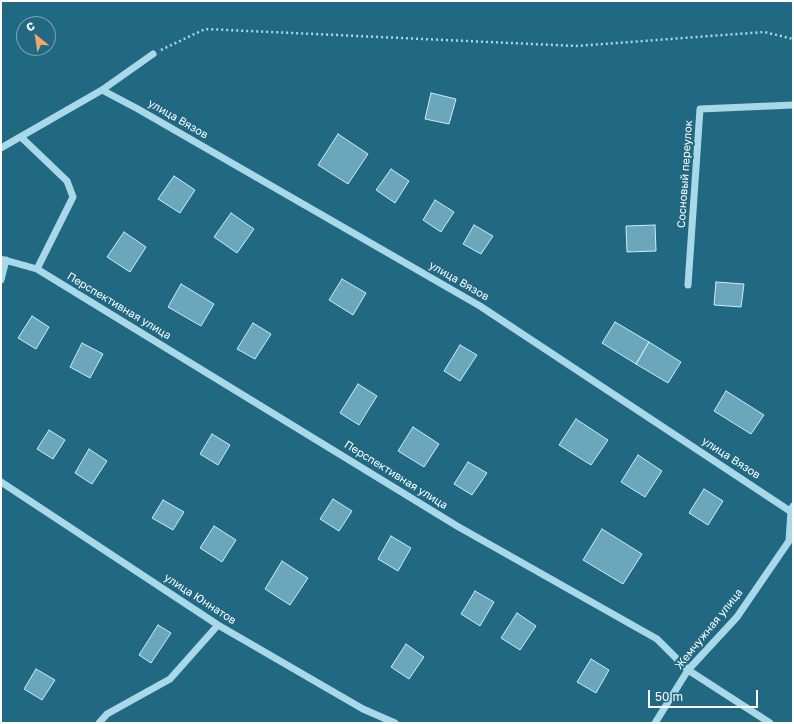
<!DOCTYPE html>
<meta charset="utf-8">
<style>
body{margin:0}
#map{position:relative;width:794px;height:724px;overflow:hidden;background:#216983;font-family:"Golos Text",sans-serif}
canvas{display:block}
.frame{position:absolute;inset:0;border:2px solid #fff;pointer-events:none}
.north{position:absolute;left:16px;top:16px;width:40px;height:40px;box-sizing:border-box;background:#216983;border:1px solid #7aa5b5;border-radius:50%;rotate:330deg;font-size:11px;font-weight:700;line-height:16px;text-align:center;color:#fff}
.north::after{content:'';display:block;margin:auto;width:14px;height:18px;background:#f5a46a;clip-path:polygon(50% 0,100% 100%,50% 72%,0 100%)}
.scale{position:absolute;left:648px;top:690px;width:110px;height:18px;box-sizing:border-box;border:2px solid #fff;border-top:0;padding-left:5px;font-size:12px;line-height:14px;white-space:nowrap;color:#fff;-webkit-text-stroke:3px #216983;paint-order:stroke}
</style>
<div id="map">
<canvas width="794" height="724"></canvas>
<div class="frame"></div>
<div class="north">С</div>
<div class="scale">50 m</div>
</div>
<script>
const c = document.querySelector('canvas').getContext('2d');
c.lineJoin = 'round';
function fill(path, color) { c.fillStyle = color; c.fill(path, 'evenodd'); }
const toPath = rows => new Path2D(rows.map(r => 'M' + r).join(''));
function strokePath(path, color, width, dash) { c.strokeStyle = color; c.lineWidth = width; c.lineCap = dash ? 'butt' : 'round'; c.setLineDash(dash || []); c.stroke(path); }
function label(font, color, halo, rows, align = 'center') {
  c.font = font + ' "Golos Text",sans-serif'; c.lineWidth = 4; c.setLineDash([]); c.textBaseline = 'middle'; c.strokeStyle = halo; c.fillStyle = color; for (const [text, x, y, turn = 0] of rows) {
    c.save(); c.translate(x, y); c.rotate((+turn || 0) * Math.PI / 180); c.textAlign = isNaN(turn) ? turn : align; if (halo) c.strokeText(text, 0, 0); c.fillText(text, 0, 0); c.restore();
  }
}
const building = toPath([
 [431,93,456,99,449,124,425,119,431,93],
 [338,134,368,154,348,184,318,165,338,134],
 [391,169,409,181,395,203,376,190,391,169],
 [174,176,195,190,180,213,158,199,174,176],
 [435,200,454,212,441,232,423,220,435,200],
 [231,213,254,229,237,253,214,237,231,213],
 [474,225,493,236,481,254,463,244,474,225],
 [655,225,656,251,627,252,626,226,655,225],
 [124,232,146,247,130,272,107,257,124,232],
 [342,279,366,293,353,315,329,300,342,279],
 [716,282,744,284,741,307,714,305,716,282],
 [181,284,214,304,201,326,168,307,181,284],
 [32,316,49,327,36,349,18,338,32,316],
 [615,322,649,342,636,364,602,343,615,322],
 [253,323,271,334,255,359,237,349,253,323],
 [649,342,681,362,668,383,636,364,649,342],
 [82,343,103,354,90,378,70,367,82,343],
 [460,345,477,355,460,381,444,371,460,345],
 [358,384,377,396,359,425,340,413,358,384],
 [726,391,764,415,751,434,714,411,726,391],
 [576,419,608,440,591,465,559,445,576,419],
 [413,427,439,444,424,467,398,451,413,427],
 [49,430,65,440,53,459,37,449,49,430],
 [212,434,230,445,218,465,200,454,212,434],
 [89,449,107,461,92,484,75,473,89,449],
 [638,455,662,471,645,497,621,482,638,455],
 [468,462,487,473,472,495,454,484,468,462],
 [704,489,723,501,708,525,689,513,704,489],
 [333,499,352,511,339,531,320,519,333,499],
 [163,500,184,512,173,530,152,518,163,500],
 [214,526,236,540,222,562,200,548,214,526],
 [602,529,642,554,623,584,583,560,602,529],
 [391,536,411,548,398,571,378,559,391,536],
 [282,561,308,578,290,605,265,589,282,561],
 [475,591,494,602,480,626,461,614,475,591],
 [517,613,536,626,520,650,501,638,517,613],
 [158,625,171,633,151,663,139,655,158,625],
 [406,644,424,657,409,679,391,667,406,644],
 [591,659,609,670,596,693,577,682,591,659],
 [36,669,55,680,42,700,24,689,36,669]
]);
fill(building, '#6ba6bb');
strokePath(building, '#cdecf6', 1);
strokePath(toPath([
 [161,50,205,29,576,46,764,32,793,39]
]), '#a9d8e8', 2.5, [2, 3]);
strokePath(toPath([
 [102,90,138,109,480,306,793,513],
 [21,137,67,181,73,197,37,269],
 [1,148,102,90,153,54],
 [1,259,37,269,457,526,657,639,688,670,770,723],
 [1,280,6,260],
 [688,285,700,109,793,105],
 [1,482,218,625,363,709,395,723],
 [99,723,107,714,170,679,218,625],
 [655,723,688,670,737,617,789,541,791,511,793,506]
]), '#a9d8e8', 7);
label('11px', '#fff', '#216983', [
 ["улица Вязов",178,119,30],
 ["Сосновый переулок",685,174,-86],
 ["улица Вязов",459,281,30],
 ["Перспективная улица",119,306,31],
 ["улица Вязов",731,458,33],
 ["Перспективная улица",396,475,32],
 ["улица Юннатов",200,599,33],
 ["Жемчужная улица",709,629,-51]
]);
</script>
